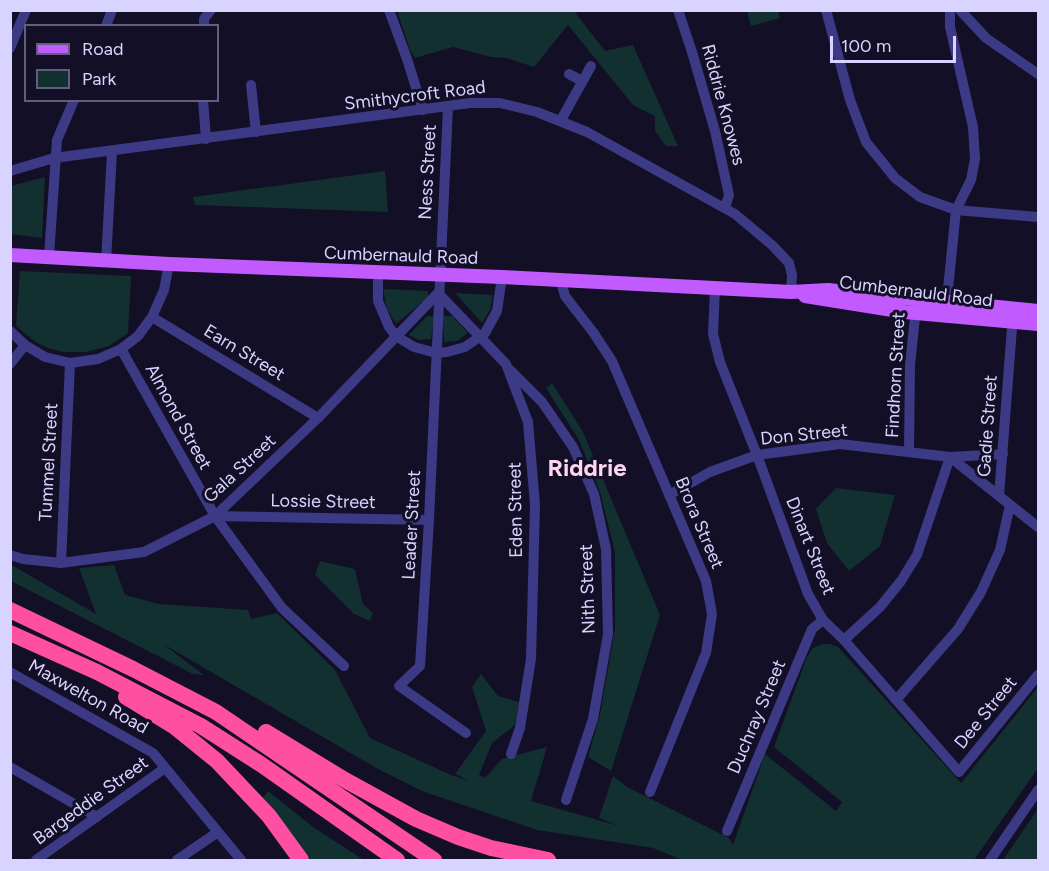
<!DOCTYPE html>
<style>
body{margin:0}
#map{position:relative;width:1049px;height:871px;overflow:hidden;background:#130f26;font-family:Figtree,sans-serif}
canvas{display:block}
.frame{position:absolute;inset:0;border:12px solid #d9d4ff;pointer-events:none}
.legend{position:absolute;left:24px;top:24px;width:195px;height:78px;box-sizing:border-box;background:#130f26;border:2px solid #625e7d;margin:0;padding:8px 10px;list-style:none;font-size:18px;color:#d9d4ff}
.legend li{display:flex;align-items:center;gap:12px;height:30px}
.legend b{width:30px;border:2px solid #625e7d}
.scale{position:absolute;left:830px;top:36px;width:126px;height:27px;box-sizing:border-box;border:3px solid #d9d4ff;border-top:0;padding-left:8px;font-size:18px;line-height:21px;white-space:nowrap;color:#d9d4ff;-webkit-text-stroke:4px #130f26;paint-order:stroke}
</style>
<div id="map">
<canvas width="1049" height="871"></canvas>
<div class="frame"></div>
<ul class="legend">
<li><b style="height:8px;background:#c25bff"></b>Road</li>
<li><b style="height:16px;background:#12302f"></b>Park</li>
</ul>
<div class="scale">100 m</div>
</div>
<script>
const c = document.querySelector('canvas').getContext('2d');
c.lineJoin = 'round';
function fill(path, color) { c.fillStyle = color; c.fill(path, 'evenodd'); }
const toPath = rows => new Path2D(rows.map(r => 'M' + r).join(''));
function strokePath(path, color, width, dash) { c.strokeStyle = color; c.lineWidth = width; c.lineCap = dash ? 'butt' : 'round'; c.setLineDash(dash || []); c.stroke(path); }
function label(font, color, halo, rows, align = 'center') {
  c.font = font + ' Figtree,sans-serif'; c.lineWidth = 6; c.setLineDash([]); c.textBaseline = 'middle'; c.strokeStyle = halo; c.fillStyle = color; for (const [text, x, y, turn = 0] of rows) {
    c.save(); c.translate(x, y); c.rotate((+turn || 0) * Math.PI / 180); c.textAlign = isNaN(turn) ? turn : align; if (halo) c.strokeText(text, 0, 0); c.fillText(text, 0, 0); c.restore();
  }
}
fill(toPath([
 [397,11,574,11,605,51,633,45,678,146,666,146,655,131,655,116,633,105,568,25,534,67,507,58,491,57,453,47,415,58,410,50],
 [747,11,778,11,780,18,751,26],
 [385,171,388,212,195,205,193,197],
 [45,177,42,238,11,234,11,186],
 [20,271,131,276,128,333,109,346,86,352,63,352,48,348,34,341,16,326],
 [383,289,428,291,428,297,396,324,387,309],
 [455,293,493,295,490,310,482,323],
 [427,316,434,316,431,339,419,340,409,335],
 [443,316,452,316,468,333,457,341,444,342],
 [552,383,583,432,660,615,611,771,588,757,600,715,615,628,615,552,600,492,579,440,546,388],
 [836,488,895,495,880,546,849,571,827,543,816,509],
 [320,561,355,569,363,604,373,613,370,621,354,614,315,575],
 [10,564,96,614,79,568,114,565,125,595,159,604,248,610,251,619,277,613,335,670,370,738,451,775,470,781,455,774,486,731,472,687,481,674,498,696,519,702,515,725,492,743,479,775,485,778,502,759,547,747,531,801,619,826,599,818,613,776,627,787,729,838,733,845,765,754,836,811,842,802,774,747,807,657,813,648,823,644,830,644,838,647,961,783,1038,687,1038,768,974,860,682,860,653,848,537,830,422,791,378,769,163,644,204,675,193,674,11,581],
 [268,791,313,827,364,860,311,860,262,799],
 [1038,809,1038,860,1003,860]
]), '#12302f');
strokePath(toPath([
 [389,10,407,59,423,110],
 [678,10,692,52,715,131,729,195,725,208],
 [826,10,850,100,866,142,895,178,920,197,956,210,1038,217],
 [960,10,986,38,1038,74],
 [106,26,112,10],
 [204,26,204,19,211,10],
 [10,48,26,10],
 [569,74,582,81],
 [251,85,256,132],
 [203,100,206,139],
 [448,107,429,520,420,666,399,686,466,733],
 [561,120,591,66],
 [10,171,54,158,470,103,500,103,537,112,587,132,735,214,772,245,789,263,792,275,791,292],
 [49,256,57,140,74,100],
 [106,261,112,152],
 [378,272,378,301,389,327,396,336,414,347,436,353,447,352,465,347,485,333,497,311,502,277],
 [561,282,565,296,593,332,612,361,706,581,712,614,706,653,650,792],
 [715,289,713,334,720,362,757,455,808,594,823,620,844,640,959,772,1038,675],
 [946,309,956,210,971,180,975,159,973,127,950,27,950,10],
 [152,317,318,418],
 [10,331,25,345,45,357,70,363,98,359,121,349,138,336,152,317,164,290,169,264],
 [121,349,215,516,282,608,344,666],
 [10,364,25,345],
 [510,370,542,402,573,447,594,494,606,549,608,634,593,719,566,800],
 [909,451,910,365,916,308],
 [669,495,710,472,757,455,840,444,950,457,1003,454],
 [999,496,1013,315],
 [215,516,429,520],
 [10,555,23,559,61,563,144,552,215,516,318,418,438,293,506,364,528,422,535,505,531,659,520,728,511,754],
 [61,563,70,363],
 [844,640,880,607,901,581,917,555,950,457,1038,527],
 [10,672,153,753,241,860],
 [896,700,958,629,981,592,1000,550,1010,505],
 [10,767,97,817],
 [727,831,812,629,823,620],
 [36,860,165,768],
 [177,860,218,832],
 [990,860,1038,790]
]), '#3d3a85', 10);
strokePath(toPath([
 [10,255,169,264,502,277,791,292,828,290,1038,311],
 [805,296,905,312,1038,324]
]), '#c25bff', 14);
strokePath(toPath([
 [10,610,133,669,216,712,434,860],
 [10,633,97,672,201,726,262,765,397,860],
 [126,697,175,727,217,761,269,816,301,860],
 [266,732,345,780,416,819,458,837,491,848,548,860]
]), '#ff4fa3', 16);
label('18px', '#d9d4ff', '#130f26', [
 ["Smithycroft Road",415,96,-7],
 ["Riddrie Knowes",723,105,75],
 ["Ness Street",428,172,-87],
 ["Cumbernauld Road",401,256,2],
 ["Cumbernauld Road",916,292,7],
 ["Earn Street",244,353,31],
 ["Findhorn Street",896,375,-87],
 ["Almond Street",178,417,61],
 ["Gadie Street",988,426,-86],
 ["Don Street",804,435,-6],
 ["Tummel Street",49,462,-87],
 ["Gala Street",240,469,-43],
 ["Lossie Street",323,502,1],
 ["Eden Street",516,510,-91],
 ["Brora Street",699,523,67],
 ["Leader Street",412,525,-87],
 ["Dinart Street",810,546,68],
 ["Nith Street",588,589,-92],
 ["Maxwelton Road",88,697,29],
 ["Dee Street",986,713,-51],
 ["Duchray Street",757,717,-67],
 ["Bargeddie Street",91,801,-36]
]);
label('bold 24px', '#ffd6f0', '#130f26', [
 ["Riddrie",587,469]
]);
</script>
